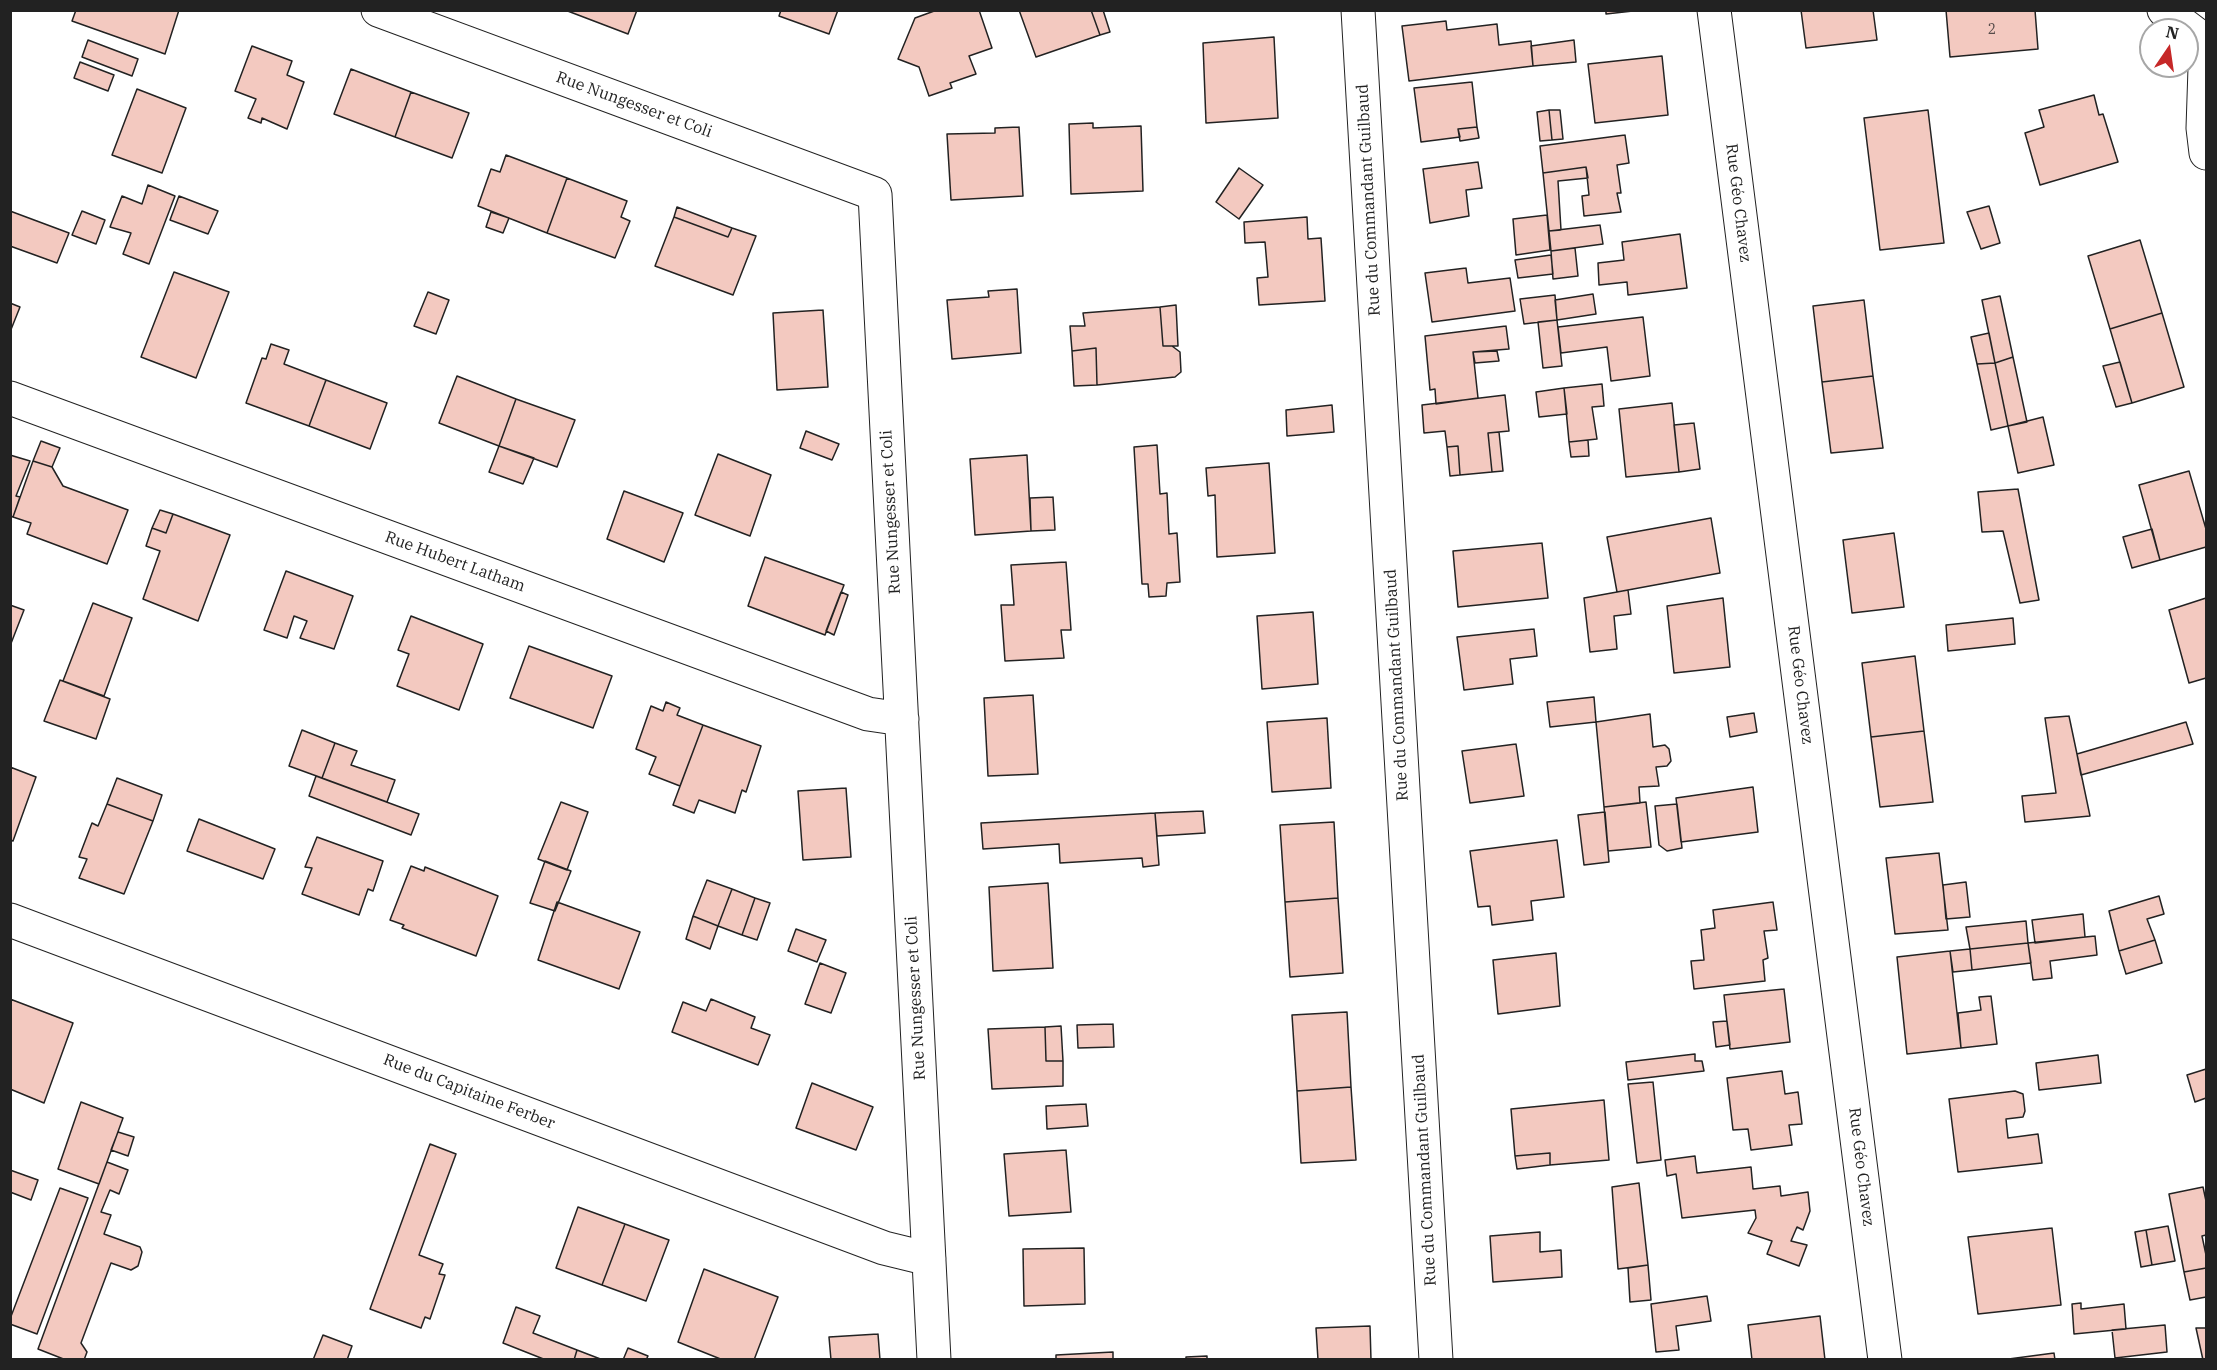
<!DOCTYPE html>
<meta charset="utf-8">
<style>
body{margin:0}
#map{position:relative;width:2217px;height:1370px;overflow:hidden;background:#fff;font-family:"IBM Plex Serif",serif}
canvas{display:block}
.frame{position:absolute;inset:0;border:12px solid #222;pointer-events:none}
.north{position:absolute;left:2139px;top:18px;width:60px;height:60px;box-sizing:border-box;background:#fff;border:2px solid #a7a7a7;border-radius:50%;rotate:13deg;font-size:16px;font-weight:700;line-height:24px;text-align:center;color:#222}
.north::after{content:'';display:block;margin:auto;width:21px;height:27px;background:#c62828;clip-path:polygon(50% 0,100% 100%,50% 72%,0 100%)}
</style>
<div id="map">
<canvas width="2217" height="1370"></canvas>
<div class="frame"></div>
<div class="north">N</div>
</div>
<script>
const c = document.querySelector('canvas').getContext('2d');
c.lineJoin = 'round';
function fill(path, color) { c.fillStyle = color; c.fill(path, 'evenodd'); }
const toPath = rows => new Path2D(rows.map(r => 'M' + r).join(''));
function strokePath(path, color, width, dash) { c.strokeStyle = color; c.lineWidth = width; c.lineCap = dash ? 'butt' : 'round'; c.setLineDash(dash || []); c.stroke(path); }
function label(font, color, halo, rows, align = 'center') {
  c.font = font + ' "IBM Plex Serif",serif'; c.lineWidth = 4.5; c.setLineDash([]); c.textBaseline = 'middle'; c.strokeStyle = halo; c.fillStyle = color; for (const [text, x, y, turn = 0] of rows) {
    c.save(); c.translate(x, y); c.rotate((+turn || 0) * Math.PI / 180); c.textAlign = isNaN(turn) ? turn : align; if (halo) c.strokeText(text, 0, 0); c.fillText(text, 0, 0); c.restore();
  }
}
const building = toPath([
 [76,10,179,10,165,54,72,21,76,10],
 [565,10,637,10,628,34,565,10],
 [781,10,838,10,829,34,779,16,781,10],
 [937,10,979,10,992,48,969,56,976,74,950,83,952,88,929,96,919,67,898,59,915,18,937,10],
 [1019,10,1091,10,1100,35,1036,57,1019,10],
 [1091,10,1103,10,1110,32,1100,35,1091,10],
 [1606,10,1642,10,1606,14,1606,10],
 [1801,10,1873,10,1877,40,1806,48,1801,10],
 [1946,10,2035,10,2038,49,1950,57,1946,10],
 [1446,21,1447,30,1497,24,1499,45,1531,41,1533,66,1409,81,1402,26,1446,21],
 [1274,37,1278,118,1206,123,1203,43,1274,37],
 [88,40,138,59,132,76,82,57,88,40],
 [1574,40,1576,62,1533,66,1531,46,1574,40],
 [252,46,292,61,287,75,304,82,287,129,262,118,261,123,248,118,256,99,235,91,252,46],
 [1662,56,1668,115,1595,123,1588,64,1662,56],
 [80,62,114,75,108,91,74,78,80,62],
 [351,69,411,92,395,137,334,114,351,69],
 [1472,82,1477,127,1458,129,1460,137,1421,142,1414,88,1472,82],
 [137,89,186,108,162,173,112,155,137,89],
 [411,92,469,113,452,158,395,137,411,92],
 [2094,95,2099,115,2103,114,2118,162,2040,185,2025,133,2044,127,2039,110,2094,95],
 [1549,110,1552,140,1540,141,1537,112,1549,110],
 [1549,110,1560,110,1563,139,1552,140,1549,110],
 [1928,110,1944,243,1880,250,1864,118,1928,110],
 [1093,123,1093,128,1141,126,1143,191,1071,194,1069,124,1093,123],
 [1019,127,1023,196,951,200,947,134,995,133,995,128,1019,127],
 [1477,127,1479,138,1460,141,1458,129,1477,127],
 [1625,135,1629,163,1617,165,1621,193,1617,193,1621,212,1584,216,1582,196,1589,195,1586,167,1543,173,1540,146,1625,135],
 [506,155,567,178,547,233,478,206,491,169,500,172,506,155],
 [1478,162,1482,188,1466,190,1469,216,1430,223,1423,169,1478,162],
 [1586,167,1588,178,1558,181,1561,230,1549,231,1543,173,1586,167],
 [1239,168,1263,185,1239,219,1216,202,1239,168],
 [567,178,627,201,621,217,630,221,615,258,547,233,567,178],
 [148,185,175,196,149,264,123,254,131,233,110,227,122,196,142,204,148,185],
 [179,196,218,211,208,234,170,220,179,196],
 [1989,206,2000,243,1981,249,1967,212,1989,206],
 [677,207,732,228,728,237,674,217,677,207],
 [10,211,69,233,57,263,10,246,10,211],
 [82,211,105,220,96,244,72,235,82,211],
 [491,212,509,218,503,233,486,227,491,212],
 [1547,215,1550,250,1516,255,1513,219,1547,215],
 [674,217,728,237,732,228,756,236,733,295,655,266,674,217],
 [1307,217,1308,239,1321,238,1325,301,1259,305,1257,278,1268,277,1265,242,1245,243,1244,222,1307,217],
 [1600,225,1603,244,1551,251,1549,231,1600,225],
 [1680,234,1687,288,1628,295,1627,282,1599,285,1598,263,1624,260,1622,242,1680,234],
 [2140,240,2162,313,2110,329,2088,256,2140,240],
 [1575,248,1578,276,1553,279,1551,251,1575,248],
 [1551,255,1553,274,1518,278,1515,260,1551,255],
 [1466,268,1468,283,1510,278,1515,311,1432,322,1425,273,1466,268],
 [174,272,229,292,196,378,141,357,174,272],
 [1017,289,1021,353,952,359,947,300,989,297,988,291,1017,289],
 [428,292,449,300,436,334,414,326,428,292],
 [1593,294,1596,314,1557,320,1555,300,1593,294],
 [1555,295,1557,320,1524,324,1520,299,1555,295],
 [2000,296,2013,357,1995,363,1982,300,2000,296],
 [1864,300,1873,376,1822,382,1813,306,1864,300],
 [10,303,20,307,10,332,10,303],
 [1176,305,1178,346,1163,346,1160,307,1176,305],
 [1160,307,1163,346,1172,346,1180,352,1181,372,1175,377,1097,385,1096,348,1072,351,1070,326,1085,326,1083,313,1160,307],
 [823,310,828,387,777,390,773,313,823,310],
 [2162,313,2184,387,2132,403,2110,329,2162,313],
 [1643,317,1650,376,1611,381,1607,347,1561,353,1558,327,1643,317],
 [1557,320,1562,366,1543,368,1538,322,1557,320],
 [1506,326,1509,349,1473,352,1478,398,1436,404,1435,389,1430,390,1425,336,1506,326],
 [1989,333,1995,363,1977,364,1971,337,1989,333],
 [271,344,289,350,284,364,326,380,309,426,246,403,262,358,266,359,271,344],
 [1096,348,1097,385,1074,386,1072,351,1096,348],
 [1497,351,1499,361,1475,363,1473,352,1497,351],
 [2013,357,2027,422,2008,426,1995,363,2013,357],
 [2120,362,2132,403,2116,407,2103,366,2120,362],
 [1995,363,2008,426,1991,430,1977,364,1995,363],
 [457,376,516,399,499,446,439,423,457,376],
 [1873,376,1883,448,1831,453,1822,382,1873,376],
 [326,380,387,403,370,449,309,426,326,380],
 [1602,384,1604,406,1592,407,1597,439,1569,442,1564,388,1602,384],
 [1564,388,1567,414,1539,417,1536,392,1564,388],
 [1505,395,1509,431,1488,433,1492,472,1460,475,1458,446,1447,447,1445,431,1424,433,1422,405,1505,395],
 [516,399,575,420,557,467,499,446,516,399],
 [1672,403,1679,472,1626,477,1619,409,1672,403],
 [1332,405,1334,432,1287,436,1286,410,1332,405],
 [2043,417,2054,465,2018,473,2008,426,2043,417],
 [1694,423,1700,469,1679,472,1674,425,1694,423],
 [806,431,839,444,832,460,800,448,806,431],
 [1499,432,1503,471,1492,472,1488,433,1499,432],
 [1588,440,1589,456,1571,457,1569,442,1588,440],
 [41,441,60,448,52,467,33,461,41,441],
 [1157,445,1160,494,1167,493,1169,534,1177,533,1180,582,1167,583,1166,596,1149,597,1148,584,1142,584,1134,447,1157,445],
 [499,446,534,458,523,484,489,472,499,446],
 [1458,446,1460,475,1450,476,1447,447,1458,446],
 [718,454,771,475,750,536,695,515,718,454],
 [10,455,30,461,16,496,20,497,13,517,10,516,10,455],
 [1027,455,1031,531,975,535,970,459,1027,455],
 [33,461,52,467,63,486,128,510,107,564,27,534,31,523,13,517,33,461],
 [1269,463,1275,553,1217,557,1215,495,1208,496,1206,468,1269,463],
 [2189,471,2206,529,2206,547,2160,560,2139,485,2189,471],
 [2018,489,2039,600,2020,603,2003,531,1982,532,1978,492,2018,489],
 [624,491,683,513,664,562,607,539,624,491],
 [1053,497,1055,530,1031,531,1030,498,1053,497],
 [160,510,173,514,166,533,152,528,160,510],
 [173,514,230,535,198,621,143,599,160,551,146,546,152,528,166,533,173,514],
 [1711,518,1720,573,1617,592,1607,537,1711,518],
 [2152,529,2160,560,2132,568,2123,537,2152,529],
 [1894,533,1904,607,1852,613,1843,540,1894,533],
 [1542,543,1548,598,1458,607,1453,551,1542,543],
 [765,557,844,585,825,635,748,606,765,557],
 [1066,562,1071,630,1061,630,1064,658,1005,661,1001,605,1014,605,1011,565,1066,562],
 [286,571,353,596,334,649,300,638,307,621,294,616,287,638,264,630,286,571],
 [1628,590,1631,614,1614,616,1617,649,1590,652,1584,598,1628,590],
 [841,592,848,595,834,635,826,631,841,592],
 [1723,598,1730,667,1674,673,1667,606,1723,598],
 [2206,598,2206,678,2189,683,2169,610,2206,598],
 [93,603,132,618,104,696,63,681,93,603],
 [10,605,24,610,10,646,10,605],
 [1313,612,1318,684,1262,689,1257,616,1313,612],
 [411,616,483,644,459,710,397,686,409,654,398,650,411,616],
 [2013,618,2015,644,1948,651,1946,625,2013,618],
 [1534,629,1537,656,1510,659,1513,684,1464,690,1457,637,1534,629],
 [529,646,612,676,593,728,510,698,529,646],
 [1915,656,1924,731,1871,737,1862,663,1915,656],
 [60,680,110,699,96,739,44,721,60,680],
 [1033,695,1038,774,988,776,984,698,1033,695],
 [1594,697,1596,722,1550,727,1547,702,1594,697],
 [666,702,680,708,677,715,703,725,680,786,649,774,656,757,636,749,651,706,663,711,666,702],
 [1754,713,1757,732,1730,737,1727,717,1754,713],
 [1650,714,1653,747,1665,745,1669,749,1671,761,1667,766,1656,767,1659,786,1639,787,1640,803,1604,807,1596,722,1650,714],
 [2069,716,2090,816,2025,822,2022,796,2056,793,2045,718,2069,716],
 [1327,718,1331,788,1272,792,1267,722,1327,718],
 [2186,722,2193,744,2081,775,2077,754,2186,722],
 [703,725,761,746,746,792,742,790,735,813,699,800,694,813,673,805,703,725],
 [302,730,335,743,322,778,289,766,302,730],
 [1924,731,1933,802,1880,807,1871,737,1924,731],
 [335,743,357,751,351,765,395,780,387,802,322,778,335,743],
 [1516,744,1524,796,1470,803,1462,751,1516,744],
 [10,767,36,777,13,841,10,840,10,767],
 [316,776,419,814,411,835,309,796,316,776],
 [117,778,162,795,153,821,107,804,117,778],
 [1753,787,1758,832,1681,842,1676,798,1753,787],
 [846,788,851,857,803,860,798,791,846,788],
 [561,802,588,812,567,870,538,859,561,802],
 [1646,802,1651,847,1608,851,1604,807,1646,802],
 [107,804,153,821,124,894,79,878,87,859,79,857,92,823,98,826,107,804],
 [1677,804,1682,848,1667,851,1659,845,1655,806,1677,804],
 [1203,811,1205,833,1157,836,1155,813,1203,811],
 [1605,812,1609,862,1584,865,1578,815,1605,812],
 [1155,813,1159,865,1143,867,1142,858,1060,863,1059,844,983,849,981,823,1155,813],
 [199,819,275,849,263,879,187,851,199,819],
 [1334,822,1338,898,1285,902,1280,825,1334,822],
 [317,837,383,861,373,891,368,889,359,915,302,894,312,868,305,867,317,837],
 [1557,840,1564,897,1531,901,1533,920,1492,925,1490,906,1478,907,1470,851,1557,840],
 [1939,853,1948,930,1895,934,1886,858,1939,853],
 [545,861,571,871,555,911,530,903,545,861],
 [411,866,424,871,425,867,498,896,476,956,402,928,404,925,390,920,411,866],
 [707,880,732,889,718,926,693,916,707,880],
 [1966,882,1970,917,1946,919,1943,885,1966,882],
 [1048,883,1053,968,993,971,989,887,1048,883],
 [732,889,755,898,742,935,718,926,732,889],
 [2159,896,2164,914,2147,919,2155,940,2119,951,2109,911,2159,896],
 [755,898,770,903,757,940,742,935,755,898],
 [1338,898,1343,973,1290,977,1285,902,1338,898],
 [557,902,640,932,619,989,538,960,557,902],
 [1773,902,1777,930,1764,931,1768,958,1763,960,1765,981,1694,989,1691,961,1704,960,1701,930,1715,928,1713,910,1773,902],
 [2083,914,2085,937,2035,943,2032,920,2083,914],
 [693,916,718,926,710,949,686,939,693,916],
 [2026,921,2028,943,1970,949,1966,927,2026,921],
 [796,929,826,940,817,962,788,951,796,929],
 [2095,936,2097,955,2050,961,2052,978,2033,980,2028,943,2095,936],
 [2155,940,2162,963,2126,974,2119,951,2155,940],
 [2028,943,2031,963,1972,970,1970,949,2028,943],
 [1970,949,1972,970,1953,972,1950,951,1970,949],
 [1950,951,1961,1048,1907,1054,1897,957,1950,951],
 [1556,953,1560,1006,1498,1014,1493,960,1556,953],
 [820,963,846,973,831,1013,805,1004,820,963],
 [1784,989,1790,1042,1730,1049,1724,995,1784,989],
 [1991,996,1997,1044,1961,1048,1958,1013,1981,1010,1979,997,1991,996],
 [10,999,73,1023,44,1103,10,1089,10,999],
 [711,999,755,1017,751,1028,770,1035,758,1065,672,1032,683,1002,706,1011,711,999],
 [1347,1012,1351,1087,1297,1091,1292,1015,1347,1012],
 [1727,1021,1730,1045,1716,1047,1713,1022,1727,1021],
 [1113,1024,1114,1047,1078,1048,1077,1025,1113,1024],
 [1061,1026,1063,1061,1046,1061,1045,1027,1061,1026],
 [1045,1027,1046,1061,1063,1061,1063,1086,992,1089,988,1029,1045,1027],
 [1695,1054,1695,1061,1702,1061,1704,1071,1628,1080,1626,1062,1695,1054],
 [2098,1055,2101,1083,2039,1090,2036,1063,2098,1055],
 [2206,1069,2206,1098,2195,1102,2187,1075,2206,1069],
 [1782,1071,1785,1094,1798,1092,1802,1124,1789,1125,1792,1145,1751,1150,1748,1129,1733,1130,1727,1078,1782,1071],
 [1653,1082,1661,1160,1637,1163,1628,1084,1653,1082],
 [812,1083,873,1107,856,1150,796,1128,812,1083],
 [1351,1087,1356,1160,1301,1163,1297,1091,1351,1087],
 [2015,1091,2023,1094,2025,1111,2023,1117,2006,1119,2008,1138,2038,1134,2042,1163,1958,1172,1949,1099,2015,1091],
 [1604,1100,1609,1160,1550,1165,1550,1153,1515,1156,1511,1109,1604,1100],
 [81,1102,123,1118,99,1184,58,1169,81,1102],
 [1086,1104,1088,1126,1047,1129,1046,1106,1086,1104],
 [118,1132,134,1137,128,1156,111,1150,118,1132],
 [430,1144,456,1154,419,1255,443,1264,439,1274,445,1275,430,1319,425,1317,421,1328,370,1309,430,1144],
 [1066,1150,1071,1212,1009,1216,1004,1154,1066,1150],
 [1550,1153,1550,1165,1517,1169,1515,1156,1550,1153],
 [1695,1156,1697,1173,1751,1167,1753,1189,1780,1186,1781,1196,1808,1192,1810,1211,1803,1230,1797,1227,1791,1241,1807,1245,1799,1266,1767,1254,1772,1241,1748,1233,1756,1218,1755,1210,1682,1218,1676,1174,1667,1176,1665,1160,1695,1156],
 [107,1162,128,1170,119,1194,110,1190,101,1212,111,1215,104,1234,140,1247,142,1252,138,1266,131,1270,111,1263,81,1343,87,1352,84,1360,66,1360,38,1349,107,1162],
 [10,1170,38,1180,31,1200,10,1192,10,1170],
 [1639,1183,1648,1265,1618,1269,1612,1187,1639,1183],
 [2203,1187,2206,1201,2206,1235,2202,1236,2206,1255,2206,1268,2184,1272,2169,1194,2203,1187],
 [60,1188,88,1198,37,1334,10,1324,10,1319,60,1188],
 [578,1207,625,1224,602,1285,556,1268,578,1207],
 [625,1224,669,1240,646,1301,602,1285,625,1224],
 [2168,1226,2175,1261,2152,1265,2146,1230,2168,1226],
 [2052,1228,2061,1305,1978,1314,1968,1237,2052,1228],
 [2146,1230,2152,1265,2141,1267,2135,1232,2146,1230],
 [1540,1232,1540,1252,1561,1250,1562,1277,1493,1282,1490,1236,1540,1232],
 [1084,1248,1085,1304,1024,1306,1023,1249,1084,1248],
 [1648,1265,1651,1300,1630,1302,1628,1268,1648,1265],
 [2206,1268,2206,1297,2190,1300,2184,1272,2206,1268],
 [704,1269,778,1297,754,1360,723,1360,678,1342,704,1269],
 [1707,1296,1711,1321,1676,1326,1679,1350,1656,1352,1651,1304,1707,1296],
 [2081,1303,2081,1309,2124,1304,2126,1329,2074,1334,2072,1304,2081,1303],
 [516,1307,540,1316,533,1333,577,1350,574,1360,546,1360,503,1343,516,1307],
 [1820,1316,1825,1360,1752,1360,1748,1325,1820,1316],
 [2165,1325,2167,1352,2115,1358,2112,1330,2165,1325],
 [1370,1326,1371,1360,1318,1360,1316,1328,1370,1326],
 [2196,1328,2206,1328,2206,1360,2203,1360,2196,1328],
 [878,1334,880,1360,831,1360,829,1337,878,1334],
 [323,1335,352,1346,347,1360,313,1360,323,1335],
 [628,1348,648,1356,646,1360,623,1360,628,1348],
 [577,1350,603,1360,574,1360,577,1350],
 [1113,1352,1113,1360,1056,1360,1056,1355,1113,1352],
 [2054,1353,2055,1360,2001,1360,2054,1353],
 [1207,1356,1207,1360,1186,1360,1186,1357,1207,1356]
]);
fill(building, '#f3c9c0');
strokePath(building, '#222', 1.5);
const minor = toPath([
 [378,10,875,194,934,1360],
 [1358,10,1436,1360],
 [1714,10,1885,1360],
 [10,398,868,714,902,719],
 [10,920,884,1248,929,1259]
]);
const tertiary = toPath([
 [2164,10,2197,35,2205,68,2203,128,2206,153]
]);
strokePath(minor, '#222', 35);
strokePath(tertiary, '#222', 35);
strokePath(minor, '#fff', 33);
strokePath(tertiary, '#fff', 33);
label('14px', '#564c4a', null, [
 ["2",1992,30]
]);
label('16px', '#222', '#fff', [
 ["Rue Nungesser et Coli",634,105,20],
 ["Rue du Commandant Guilbaud",1369,200,-93],
 ["Rue Géo Chavez",1738,203,83],
 ["Rue Nungesser et Coli",891,512,-93],
 ["Rue Hubert Latham",455,562,20],
 ["Rue du Commandant Guilbaud",1397,685,-93],
 ["Rue Géo Chavez",1800,685,83],
 ["Rue Nungesser et Coli",916,998,-93],
 ["Rue du Capitaine Ferber",469,1092,21],
 ["Rue Géo Chavez",1861,1167,83],
 ["Rue du Commandant Guilbaud",1425,1170,-93]
]);
</script>
